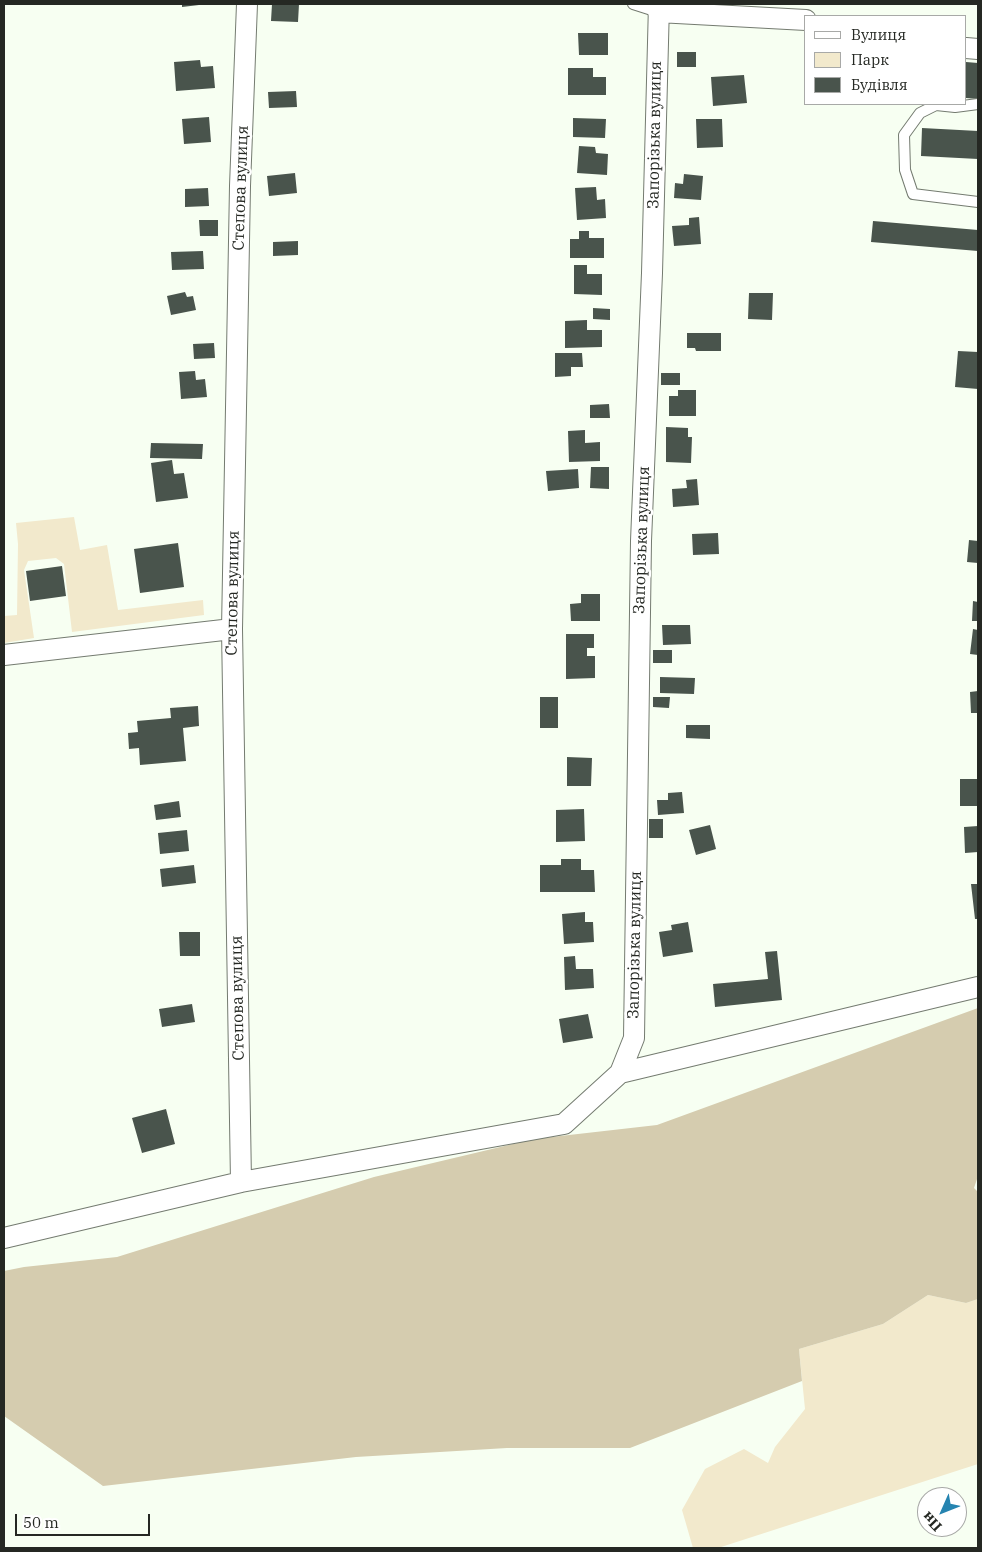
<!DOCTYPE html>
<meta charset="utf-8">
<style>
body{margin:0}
#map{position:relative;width:982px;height:1552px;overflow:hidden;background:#f7fff2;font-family:"IBM Plex Serif",serif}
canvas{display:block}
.frame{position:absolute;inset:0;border:5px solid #252823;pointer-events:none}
.legend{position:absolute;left:804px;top:15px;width:162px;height:90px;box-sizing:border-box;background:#fff;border:1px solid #a8a9a7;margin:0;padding:6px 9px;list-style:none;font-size:15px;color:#252823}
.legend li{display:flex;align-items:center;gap:10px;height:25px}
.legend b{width:25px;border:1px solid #a8a9a7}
.north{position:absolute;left:917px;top:1487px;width:50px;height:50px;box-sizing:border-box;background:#fff;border:1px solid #a8a9a7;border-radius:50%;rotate:226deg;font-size:14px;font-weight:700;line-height:20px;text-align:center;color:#252823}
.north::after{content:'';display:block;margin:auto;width:18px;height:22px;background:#2684b0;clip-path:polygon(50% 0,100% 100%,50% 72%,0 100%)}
.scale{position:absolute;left:15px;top:1514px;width:135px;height:22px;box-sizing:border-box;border:2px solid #252823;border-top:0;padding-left:6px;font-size:15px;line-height:18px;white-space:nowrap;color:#252823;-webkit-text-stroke:4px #fff;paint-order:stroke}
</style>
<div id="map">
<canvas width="982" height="1552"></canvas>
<div class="frame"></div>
<ul class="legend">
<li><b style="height:6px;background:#fff"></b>Вулиця</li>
<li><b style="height:14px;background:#f2e9cc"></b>Парк</li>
<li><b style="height:14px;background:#49544c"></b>Будівля</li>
</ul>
<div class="north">Пн</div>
<div class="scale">50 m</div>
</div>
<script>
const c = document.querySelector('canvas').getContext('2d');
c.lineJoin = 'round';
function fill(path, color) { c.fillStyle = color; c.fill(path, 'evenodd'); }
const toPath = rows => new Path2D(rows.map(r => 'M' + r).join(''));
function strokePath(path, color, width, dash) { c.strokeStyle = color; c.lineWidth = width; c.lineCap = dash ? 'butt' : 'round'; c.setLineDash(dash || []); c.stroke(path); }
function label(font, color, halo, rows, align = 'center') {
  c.font = font + ' "IBM Plex Serif",serif'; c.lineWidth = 5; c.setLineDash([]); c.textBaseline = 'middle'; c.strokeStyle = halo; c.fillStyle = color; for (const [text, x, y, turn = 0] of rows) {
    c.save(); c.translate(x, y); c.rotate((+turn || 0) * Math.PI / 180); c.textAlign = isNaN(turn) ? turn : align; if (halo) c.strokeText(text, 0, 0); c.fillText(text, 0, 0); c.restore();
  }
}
fill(toPath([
 [74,517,80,550,107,545,118,610,203,600,204,615,72,632,64,564,56,558,28,561,24,570,34,638,4,643,4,616,17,615,18,544,16,523],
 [928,1295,966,1303,978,1299,978,1464,718,1548,693,1548,682,1510,705,1469,744,1449,768,1463,775,1447,805,1409,799,1349,883,1324]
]), '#f2e9cc');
fill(toPath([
 [978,1008,978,1176,974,1188,978,1192,978,1299,966,1303,928,1295,883,1324,799,1349,802,1381,630,1448,507,1448,356,1457,103,1486,4,1416,4,1271,24,1267,117,1257,374,1177,534,1139,657,1125]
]), '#d5ccaf');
fill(toPath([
 [182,4,199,4,199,5,182,7],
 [272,4,299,4,298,22,271,21],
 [578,33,608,33,608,55,579,55],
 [677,52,696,52,696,67,677,67],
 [200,60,201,67,213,66,215,88,176,91,174,62],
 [966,62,978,63,978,99,966,98],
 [568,68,593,68,593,77,606,77,606,95,568,95],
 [744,75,747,103,713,106,711,77],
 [296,91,297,107,269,108,268,92],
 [209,117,211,142,184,144,182,119],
 [573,118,606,119,605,138,573,137],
 [696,119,722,119,723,147,697,148],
 [922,128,978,131,978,159,921,156],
 [579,146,595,147,596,153,608,154,607,175,577,173],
 [295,173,297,193,269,196,267,176],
 [684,174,703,176,701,200,674,198,675,183,683,184],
 [596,187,597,200,605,199,606,218,577,220,575,188],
 [208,188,209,206,185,207,185,189],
 [699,217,701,244,674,246,672,226,689,225,689,218],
 [199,220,218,220,218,236,200,236],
 [873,221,978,230,978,251,871,242],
 [579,231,589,231,589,238,604,238,604,258,570,258,570,239,579,239],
 [298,241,298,255,273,256,273,242],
 [203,251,204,269,172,270,171,252],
 [574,265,587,265,587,274,602,274,602,295,574,294],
 [185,292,187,297,193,296,196,310,171,315,167,296],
 [749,293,773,293,772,320,748,319],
 [593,308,610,309,610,320,593,319],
 [587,320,587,330,602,330,602,347,565,348,565,321],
 [687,333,721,333,721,351,696,351,695,348,687,348],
 [214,343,215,358,194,359,193,344],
 [958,351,978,352,978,389,955,387],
 [555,353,582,353,583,367,571,367,571,376,555,377],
 [195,371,196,380,205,379,207,397,181,399,179,372],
 [661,373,680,373,680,385,661,385],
 [678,390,696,390,696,416,669,416,669,396,678,396],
 [609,404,610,418,590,418,590,405],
 [666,427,688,428,688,437,692,437,691,463,666,462],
 [585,430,585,443,600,442,600,461,569,462,568,431],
 [151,443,203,444,202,459,150,458],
 [172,460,174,474,184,473,188,498,156,502,151,463],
 [591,467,609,467,609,489,590,488],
 [578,469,579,488,548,491,546,471],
 [697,479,699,505,673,507,672,489,687,488,686,480],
 [718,533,719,554,693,555,692,534],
 [969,540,978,541,978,563,967,562],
 [178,543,184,587,140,593,134,549],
 [62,566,66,596,30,601,26,571],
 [581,594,600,594,600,621,571,621,570,604,581,603],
 [973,601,978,602,978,621,972,621],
 [662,625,690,625,691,644,663,645],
 [973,629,978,630,978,655,970,654],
 [566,634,594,634,594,648,587,648,587,656,595,656,595,678,566,679],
 [653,650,672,650,672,663,653,663],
 [660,677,695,678,694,694,660,693],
 [978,691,978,713,971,713,970,692],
 [540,697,558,697,558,728,540,728],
 [653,697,670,697,669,708,653,707],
 [198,706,199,726,183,728,186,761,140,765,139,748,129,749,128,733,138,732,137,721,171,718,170,708],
 [686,725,710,725,710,739,686,738],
 [567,757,592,758,591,786,567,786],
 [960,779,977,779,978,806,960,806],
 [682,792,684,813,658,815,657,800,668,800,668,793],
 [179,801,181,817,156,820,154,805],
 [584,809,585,841,556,842,556,810],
 [649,819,663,819,663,838,649,838],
 [710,825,716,849,696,855,689,830],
 [978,826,978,852,965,853,964,827],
 [187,830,189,851,160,854,158,833],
 [561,859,581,859,581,870,594,870,595,892,540,892,540,865,561,865],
 [194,865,196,883,162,887,160,869],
 [971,884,978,884,978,919,975,919],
 [585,912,585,922,593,922,594,942,564,944,562,914],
 [688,922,693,952,663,957,659,932,672,930,671,925],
 [179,932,200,932,200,956,180,956],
 [777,951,782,1000,715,1007,713,984,768,979,765,952],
 [575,956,576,969,593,969,594,988,565,990,564,957],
 [192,1004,195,1022,162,1027,159,1009],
 [588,1014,593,1038,563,1043,559,1019],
 [166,1109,175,1144,142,1153,132,1118]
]), '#49544c');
const lane = toPath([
 [633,4,658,12],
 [978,104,955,107,936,105,920,113,904,135,905,170,913,194,978,202]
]);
const street = toPath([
 [658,12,806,20],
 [966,48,978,49],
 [4,655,232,629],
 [620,1073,634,1038,641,541,652,273,659,4],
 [241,1182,232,629,240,186,247,4],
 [4,1238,241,1182,564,1124,620,1073,978,987]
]);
strokePath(lane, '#747b70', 12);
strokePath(street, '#747b70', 22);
strokePath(lane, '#fff', 10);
strokePath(street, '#fff', 20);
label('16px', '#252823', '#fff', [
 ["Запорізька вулиця",655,135,-89],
 ["Степова вулиця",241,188,-88],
 ["Запорізька вулиця",642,540,-88],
 ["Степова вулиця",233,593,-89],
 ["Запорізька вулиця",635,945,-89],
 ["Степова вулиця",238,998,-91]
]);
</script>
